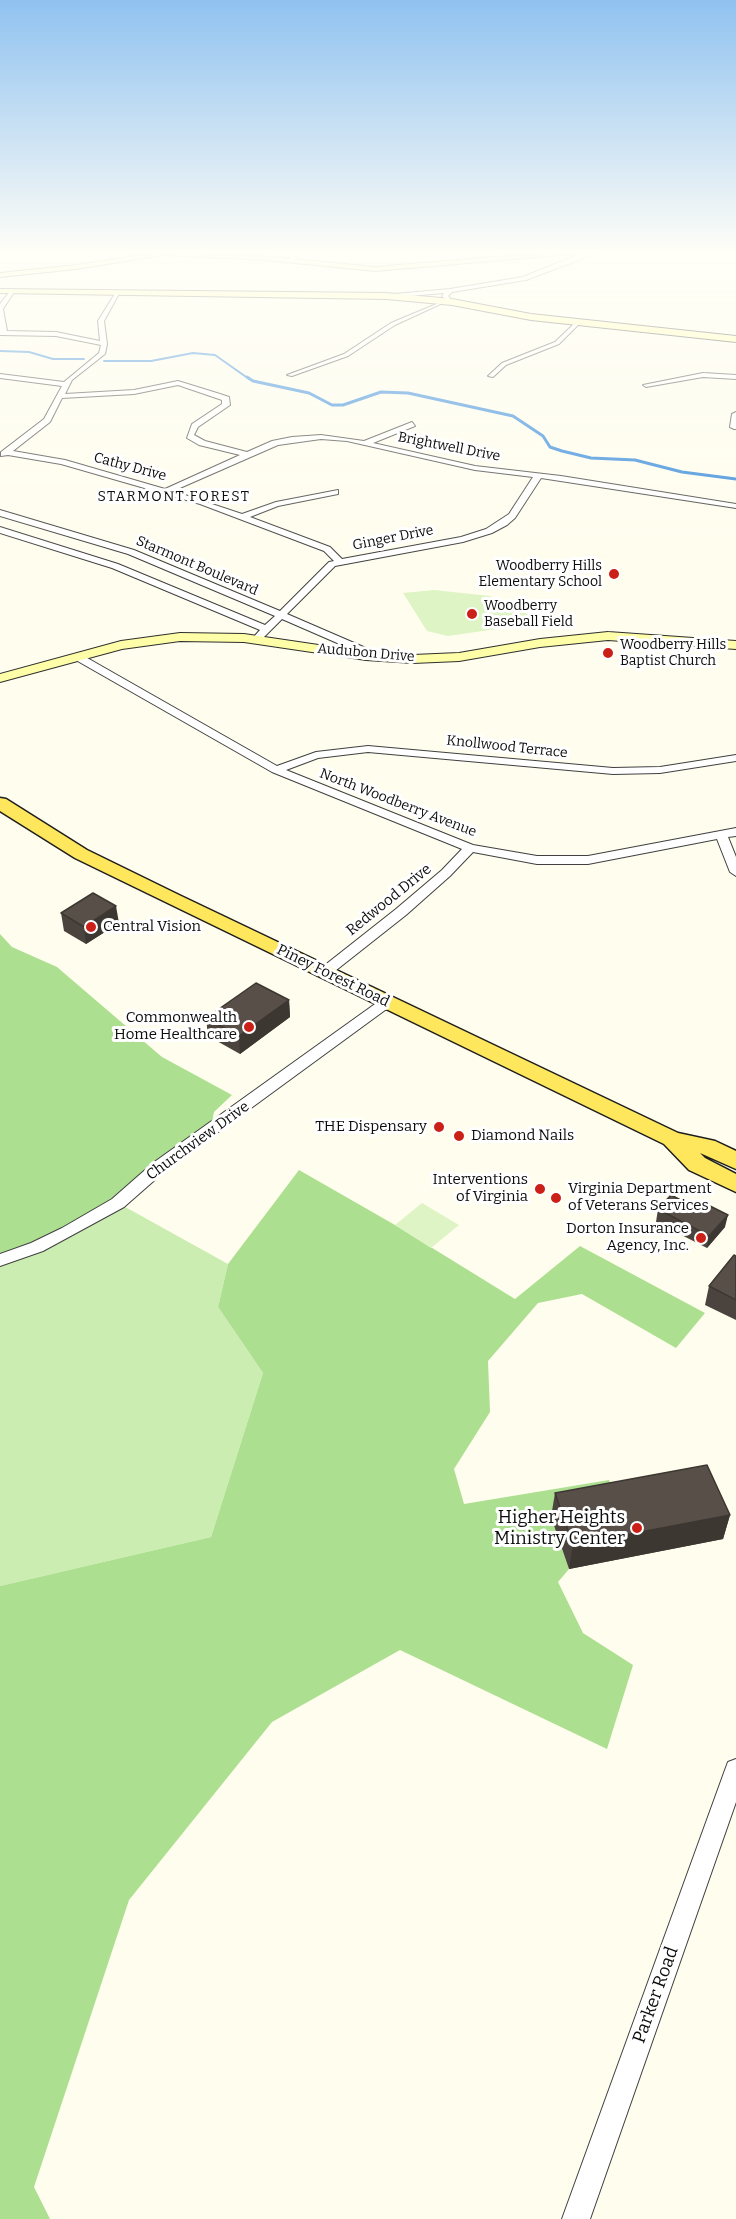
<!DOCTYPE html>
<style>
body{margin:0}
canvas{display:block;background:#fffded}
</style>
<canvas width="736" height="2219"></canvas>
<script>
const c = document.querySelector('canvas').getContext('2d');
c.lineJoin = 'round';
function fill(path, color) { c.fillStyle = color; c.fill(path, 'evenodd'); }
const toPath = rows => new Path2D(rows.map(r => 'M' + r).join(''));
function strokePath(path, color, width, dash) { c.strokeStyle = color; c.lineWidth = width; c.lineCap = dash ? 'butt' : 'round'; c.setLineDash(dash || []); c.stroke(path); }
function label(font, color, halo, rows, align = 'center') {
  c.font = font + ' Bitter,serif'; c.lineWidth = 6; c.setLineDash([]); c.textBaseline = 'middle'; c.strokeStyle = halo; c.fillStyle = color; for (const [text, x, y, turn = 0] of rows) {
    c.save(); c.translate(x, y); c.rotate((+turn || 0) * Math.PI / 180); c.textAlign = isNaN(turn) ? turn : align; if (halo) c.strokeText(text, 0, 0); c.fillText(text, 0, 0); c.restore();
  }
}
fill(toPath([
 [118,1203,228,1264,218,1307,263,1373,211,1537,0,1586,0,1256]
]), '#cbedb2');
fill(toPath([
 [0,934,12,947,57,967,162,1057,232,1095,214,1112,210,1132,68,1232,0,1256],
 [299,1170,395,1225,515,1299,580,1246,705,1313,676,1348,582,1294,538,1303,488,1361,490,1412,454,1469,464,1504,609,1480,619,1504,551,1517,569,1569,558,1582,583,1633,633,1665,607,1749,400,1650,272,1722,129,1900,34,2187,50,2219,0,2219,0,1586,211,1537,263,1373,218,1307,228,1264]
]), '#ace090');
fill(toPath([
 [434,590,490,596,517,606,538,623,448,636,427,631,403,593],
 [422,1203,459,1225,431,1248,395,1225]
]), '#dff4c5');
strokePath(toPath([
 [0,351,29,352,53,359,84,359],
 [104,361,151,361,193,353,215,355,249,379]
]), '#2c84da', 2);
strokePath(toPath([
 [247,377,253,381,309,393,332,405,343,405,381,392,408,393,513,416,543,436,550,447,562,451,591,458,635,460,682,472,736,479]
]), '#2c84da', 3);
const street = toPath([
 [285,251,291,251,296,258,293,262,288,261,290,258,285,251],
 [523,251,529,251,514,258,514,256,523,251],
 [594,251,602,251,526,280,452,292,448,296,454,303,447,301,395,325,348,356,292,376,287,375,344,354,391,323,446,300,442,296,444,293,386,298,384,295,450,289,523,277,572,257,594,251],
 [11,290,14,292,3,309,7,331,56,332,100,341,98,321,116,292,120,292,104,321,107,344,105,354,72,380,65,394,134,390,178,381,220,394,229,397,230,405,198,427,194,435,205,441,247,452,272,441,292,437,321,435,364,441,412,422,415,426,373,443,475,466,561,476,736,504,736,508,541,478,515,518,507,525,492,533,463,542,335,566,287,614,382,655,382,659,374,659,282,619,259,642,253,642,251,640,260,630,112,568,0,533,0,527,118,564,265,625,275,616,128,554,0,516,0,510,134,550,280,611,329,562,334,561,324,551,200,504,61,464,8,455,1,456,1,452,44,419,62,386,0,378,0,374,64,382,99,353,101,345,56,336,0,335,0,304,11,290],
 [178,385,222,400,222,404,192,424,187,438,199,445,240,455,165,489,65,460,13,451,50,422,62,398,134,394,178,385],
 [321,439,347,441,475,470,533,477,509,514,486,529,461,537,342,559,330,547,250,517,278,506,338,494,338,490,276,502,242,514,173,491,278,445,321,439],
 [578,320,580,323,559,344,506,365,493,377,488,376,502,363,555,342,578,320],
 [703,373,736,375,736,379,703,377,646,387,643,385,703,373],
 [736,412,736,429,734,429,730,427,732,414,736,412],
 [74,655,82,655,277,766,316,752,368,746,613,768,660,767,736,755,736,761,660,773,613,774,368,752,318,758,286,770,473,845,537,856,588,856,736,828,736,836,728,837,736,857,736,876,730,872,717,839,588,864,537,864,473,852,450,876,406,915,330,975,320,975,318,972,320,969,396,909,442,870,462,849,272,772,74,659,74,655],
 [387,998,392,999,394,1002,392,1005,165,1171,124,1207,43,1251,0,1266,0,1254,31,1243,62,1228,112,1199,153,1163,382,999,387,998],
 [736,1759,736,1802,590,2219,562,2219,725,1770,728,1762,736,1759]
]);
const secondary = toPath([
 [164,251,265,256,375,267,562,251,590,251,586,253,375,271,265,260,164,255,76,269,0,277,0,273,76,265,164,251],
 [0,289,386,293,452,299,531,314,736,336,736,342,531,320,452,305,386,299,0,293,0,289],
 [608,632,736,641,736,649,608,640,540,647,459,661,413,663,366,660,244,642,180,641,122,649,0,682,0,674,121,641,180,633,244,634,366,652,413,655,459,653,540,639,608,632]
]);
const primary = toPath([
 [0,798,6,799,87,850,179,895,678,1133,715,1141,736,1151,736,1169,700,1153,705,1158,736,1174,736,1192,689,1170,664,1144,75,858,0,811,0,798]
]);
strokePath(street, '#404040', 2);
strokePath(secondary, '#2f2f2f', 2);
strokePath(primary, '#1e1e1e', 3);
fill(street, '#fff');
fill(secondary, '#fffea8');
fill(primary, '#ffe75d');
fill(toPath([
 [61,913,119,923,86,944,64,931],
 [289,1000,290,1017,240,1054,208,1036,206,1018],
 [658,1209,725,1227,707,1248,656,1222],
 [736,1256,736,1320,705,1305,709,1286],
 [555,1493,730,1515,723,1539,569,1569,551,1517]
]), '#4b443e');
fill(toPath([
 [116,906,119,923,86,944,84,927],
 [289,1000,290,1017,240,1054,239,1036],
 [728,1215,725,1227,707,1248,709,1236],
 [730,1515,723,1539,569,1569,573,1545]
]), '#3d3732');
const building = toPath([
 [93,893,116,906,84,927,61,913,93,893],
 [256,983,289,1000,239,1036,206,1018,256,983],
 [671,1195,700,1210,706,1204,728,1215,709,1236,658,1209,671,1195],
 [734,1255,736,1256,736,1300,709,1286,734,1255],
 [707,1465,730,1515,573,1545,555,1493,707,1465]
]);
fill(building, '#574f48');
strokePath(building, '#3d3732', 1.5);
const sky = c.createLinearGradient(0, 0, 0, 561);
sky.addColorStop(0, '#90c2f0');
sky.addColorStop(0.45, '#fffef7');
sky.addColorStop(1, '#fffef700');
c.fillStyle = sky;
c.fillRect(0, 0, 736, 561);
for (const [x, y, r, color] of [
 [614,574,6,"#ca2018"],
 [472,614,6,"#ca2018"],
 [608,653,6,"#ca2018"],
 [91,927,6,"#ca2018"],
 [249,1027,6,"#ca2018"],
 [439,1127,6,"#ca2018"],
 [459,1136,6,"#ca2018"],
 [540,1189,6,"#ca2018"],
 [556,1198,6,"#ca2018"],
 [701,1238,6,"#ca2018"],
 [637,1528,6,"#ca2018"]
]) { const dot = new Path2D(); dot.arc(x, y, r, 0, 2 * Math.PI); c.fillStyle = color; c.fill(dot); strokePath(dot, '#fff', 2); }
label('14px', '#0d0d0d', '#fff', [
 ["Brightwell Drive",449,447,11],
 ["Cathy Drive",130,467,15],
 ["Ginger Drive",393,538,-11],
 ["Starmont Boulevard",197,566,23],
 ["Audubon Drive",366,653,5],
 ["Knollwood Terrace",507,747,6],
 ["North Woodberry Avenue",398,803,21]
]);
c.letterSpacing = '1.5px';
label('14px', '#0d0d0d', '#fff', [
 ["STARMONT FOREST",174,497]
]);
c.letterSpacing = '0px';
label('14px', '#0d0d0d', '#fff', [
 ["Woodberry Hills",602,566,"right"],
 ["Elementary School",602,582,"right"],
 ["Woodberry",484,606],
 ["Baseball Field",484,622],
 ["Woodberry Hills",620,645],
 ["Baptist Church",620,661]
], 'left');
label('15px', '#0d0d0d', '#fff', [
 ["Redwood Drive",389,900,-39],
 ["Piney Forest Road",333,976,26],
 ["Churchview Drive",198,1141,-36]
]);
label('15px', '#0d0d0d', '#fff', [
 ["Central Vision",103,927,"left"],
 ["Commonwealth",237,1018],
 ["Home Healthcare",237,1035],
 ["THE Dispensary",427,1127],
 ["Diamond Nails",471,1136,"left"],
 ["Interventions",528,1180],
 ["of Virginia",528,1197],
 ["Virginia Department",568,1189,"left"],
 ["of Veterans Services",568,1206,"left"],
 ["Dorton Insurance",689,1229],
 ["Agency, Inc.",689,1246]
], 'right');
label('18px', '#0d0d0d', '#fff', [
 ["Higher Heights",625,1518],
 ["Ministry Center",625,1539]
], 'right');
label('18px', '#0d0d0d', '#fff', [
 ["Parker Road",656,1995,-70]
]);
</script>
